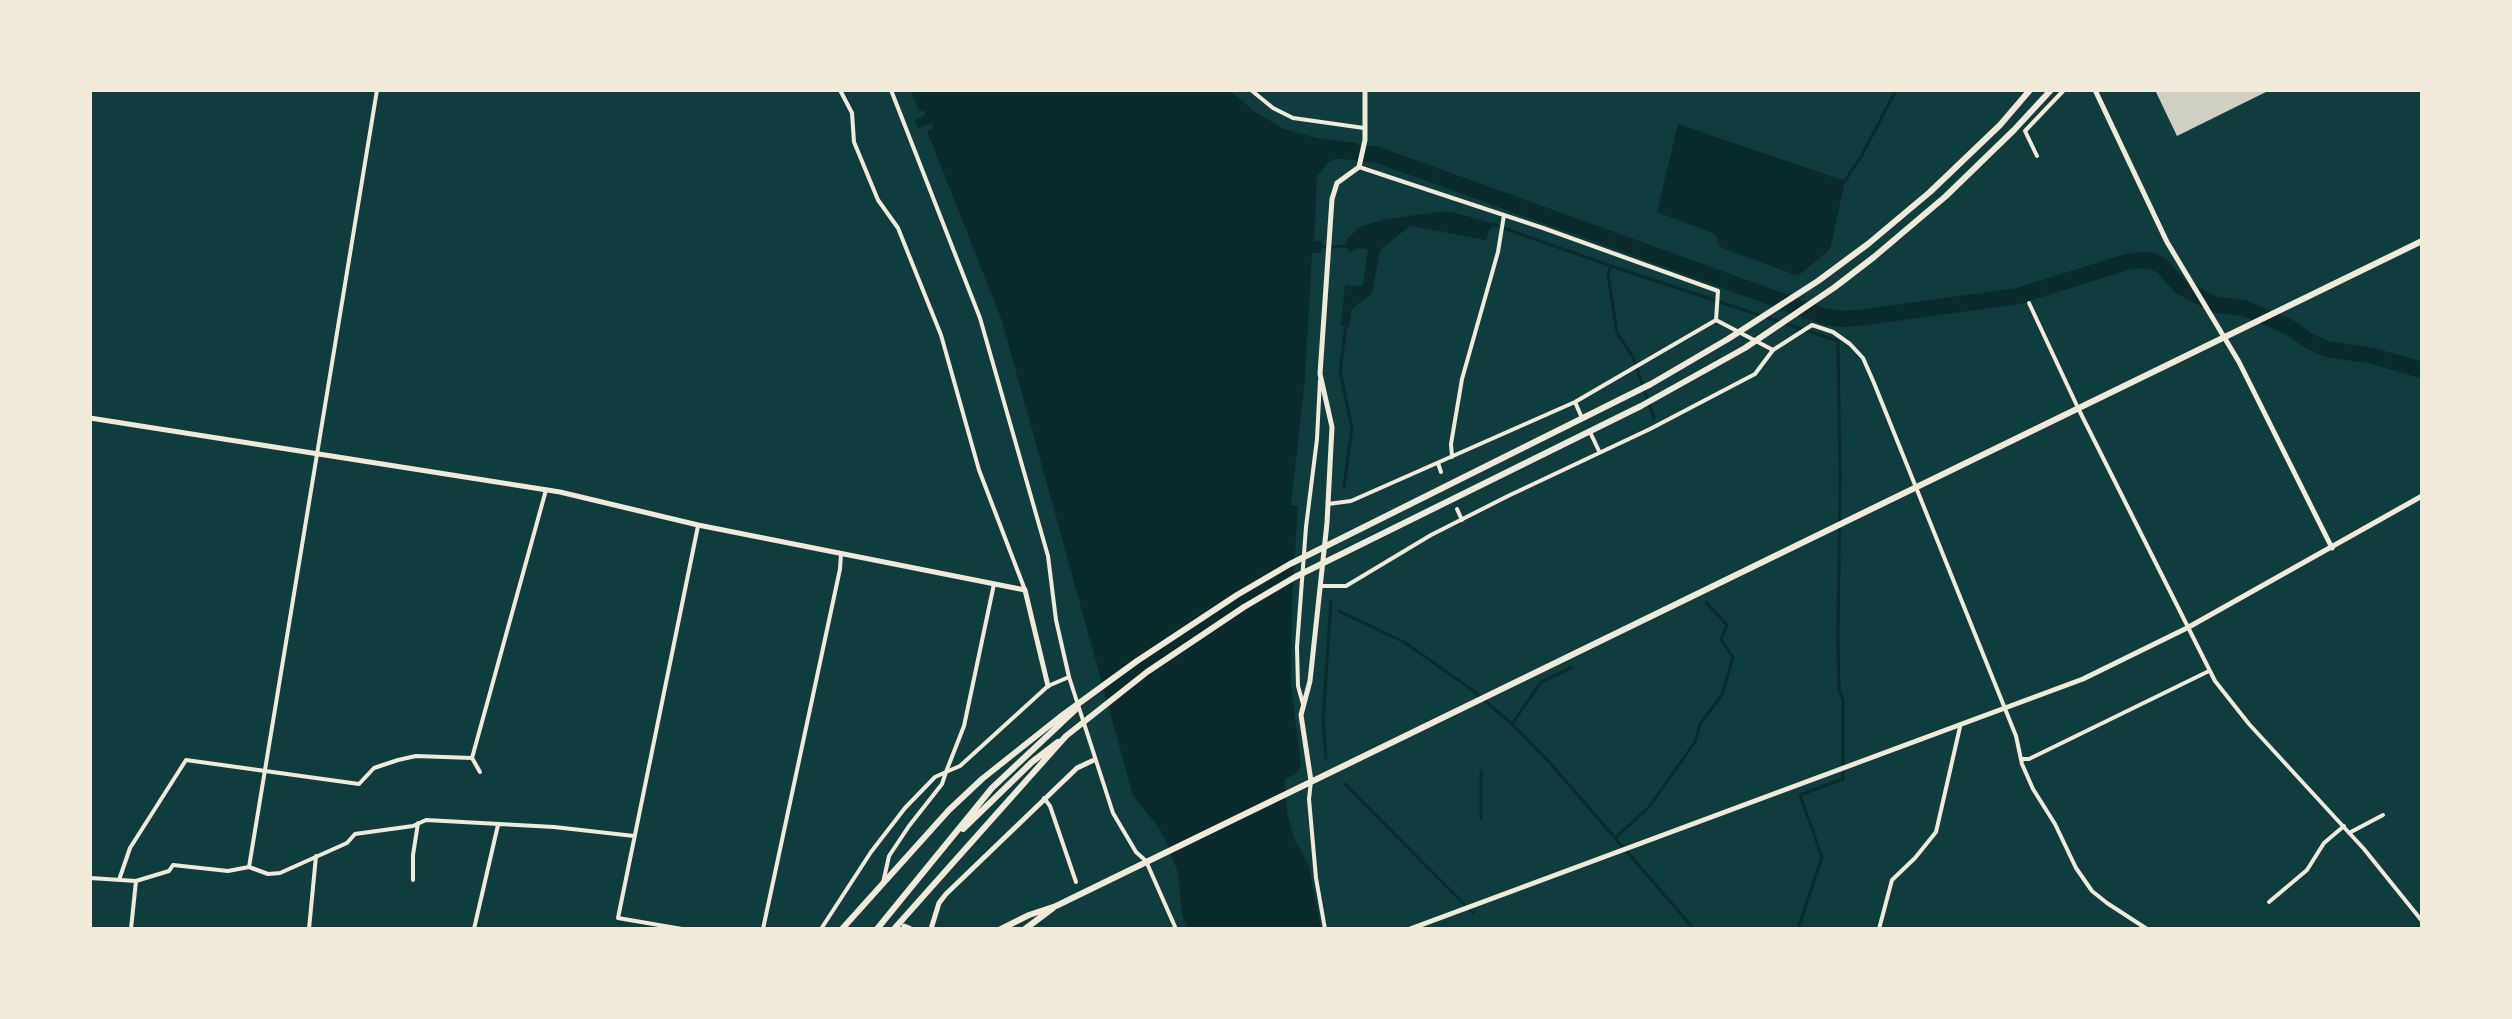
<!DOCTYPE html>
<style>
body{margin:0}
#map{position:relative;width:2512px;height:1019px;overflow:hidden;background:#0f3d3e;font-family:"Alegreya Sans",sans-serif}
canvas{display:block}
.frame{position:absolute;inset:0;border:92px solid #f1e9da;pointer-events:none}
</style>
<div id="map">
<canvas width="2512" height="1019"></canvas>
<div class="frame"></div>
</div>
<script>
const c = document.querySelector('canvas').getContext('2d');
c.lineJoin = 'round';
function fill(path, color) { c.fillStyle = color; c.fill(path, 'evenodd'); }
const toPath = rows => new Path2D(rows.map(r => 'M' + r).join(''));
function strokePath(path, color, width, dash) { c.strokeStyle = color; c.lineWidth = width; c.lineCap = dash ? 'butt' : 'round'; c.setLineDash(dash || []); c.stroke(path); }
fill(toPath([
 [911,90,1229,90,1255,112,1284,129,1317,138,1357,143,1353,159,1338,158,1329,162,1317,176,1314,241,1322,241,1321,253,1312,253,1305,379,1291,505,1298,506,1292,605,1291,684,1301,765,1296,774,1285,779,1287,812,1293,836,1309,866,1321,929,1188,929,1182,915,1178,873,1166,841,1157,825,1133,796,1002,321,927,131,933,128,932,123,918,128,915,120,926,115,924,110,919,112],
 [1678,124,1845,181,1830,249,1798,276,1720,247,1715,234,1657,212],
 [1436,212,1452,212,1495,224,1489,230,1486,240,1410,226,1380,250,1372,293,1352,309,1349,327,1341,326,1345,285,1363,286,1368,249,1357,248,1351,252,1346,247,1347,239,1360,227,1382,220]
]), '#0a2a2b');
strokePath(toPath([
 [1845,181,1862,155,1896,90],
 [1492,224,1611,266,1608,274,1617,333,1633,357,1654,418],
 [1320,247,1348,246],
 [1611,266,1838,341,1840,480,1838,637,1839,689,1843,700,1843,779,1800,795,1822,857,1798,929],
 [1344,487,1352,428,1340,371,1346,325],
 [1339,611,1404,642,1471,689,1512,724,1550,763,1694,929],
 [1512,724,1541,682,1571,668],
 [1326,758,1323,719,1331,601],
 [1345,784,1473,913],
 [1481,818,1481,772],
 [1615,838,1649,807,1695,742,1700,724,1722,695,1733,657,1721,640,1727,625,1706,602]
]), '#0a2a2b', 3);
strokePath(toPath([
 [1334,150,1378,155,1823,316,1841,319,1866,317,2018,296,2130,261,2150,260,2162,266,2181,287,2216,305,2244,308,2289,327,2309,341,2327,349,2373,356,2422,370]
]), '#0a2a2b', 16);
fill(toPath([
 [2155,90,2270,90,2177,136]
]), '#cfcfc3');
strokePath(toPath([
 [840,90,852,113,854,142,878,200,898,228,941,335,979,470,1025,590],
 [891,90,980,318,1048,556,1056,620,1069,677],
 [1251,90,1273,108,1293,118,1364,128],
 [2037,156,2025,131,2064,90],
 [1359,167,1543,228,1718,291,1716,320,1773,350,1812,325,1833,332,1850,344,1863,358,1874,383,2016,736,2022,764,2033,789,2055,824,2076,868,2092,891,2107,903,2147,929],
 [2029,303,2078,408,2215,681,2249,724,2364,849,2422,921],
 [1575,402,1582,418],
 [1590,432,1599,451],
 [1452,457,1451,444,1462,379,1498,252,1504,215],
 [1438,463,1441,472],
 [1328,504,1351,501,1575,402,1716,320],
 [1457,509,1462,520],
 [1320,586,1346,586,1431,535,1508,496,1650,429,1755,374,1773,350],
 [1303,704,1298,686,1297,647,1306,527,1317,439,1320,380],
 [2021,759,2029,759,2209,671],
 [480,772,472,758,546,490],
 [1311,781,1309,799,1316,878,1325,929],
 [1044,798,1050,806,1076,882],
 [2349,833,2383,815],
 [249,867,377,90],
 [90,878,136,881,169,871,173,865,228,871,249,867,268,874,280,873,347,843,355,834,413,826,426,820,554,827,634,836],
 [119,880,130,848,186,760,359,784,374,768,398,760,416,756,472,758],
 [413,880,413,855,418,823],
 [883,883,889,856,909,826,942,784,946,772,960,766,1048,686,1069,677,1113,813,1136,852,1146,861,1176,929],
 [2269,902,2307,870,2324,843,2344,826],
 [131,929,136,881],
 [309,929,316,856],
 [474,929,498,825],
 [682,929,618,918,698,526],
 [763,929,840,569,841,554],
 [821,929,871,852,905,808,935,777,946,772,964,726,994,584],
 [1879,929,1892,880,1915,858,1936,832,1960,727]
]), '#f1e9da', 4);
strokePath(toPath([
 [2095,90,2167,242,2239,362,2332,548],
 [90,418,560,492,698,525,1025,590,1048,686],
 [904,926,911,929],
 [931,929,939,903,946,894,1077,768,1094,760],
 [1410,929,2083,679,2187,628,2422,496]
]), '#f1e9da', 5);
strokePath(toPath([
 [1311,781,1301,715,1310,681,1327,523,1332,427,1320,374,1332,199,1337,183,1359,167,1365,140,1365,90]
]), '#f1e9da', 5);
strokePath(toPath([
 [963,829,1032,762,1058,742],
 [842,929,949,810,982,779,1060,717,1137,661,1237,595,1290,564,1651,384,1728,339,1818,281,1868,244,1930,192,2000,125,2030,90],
 [877,929,992,788,1075,710],
 [894,929,1066,736,1147,672,1244,607,1295,577,1641,406,1745,348,1835,287,1874,257,1946,196,2014,130,2051,90],
 [1001,929,1029,915,1056,906,2422,241],
 [1025,929,1053,908]
]), '#f1e9da', 6);
</script>
